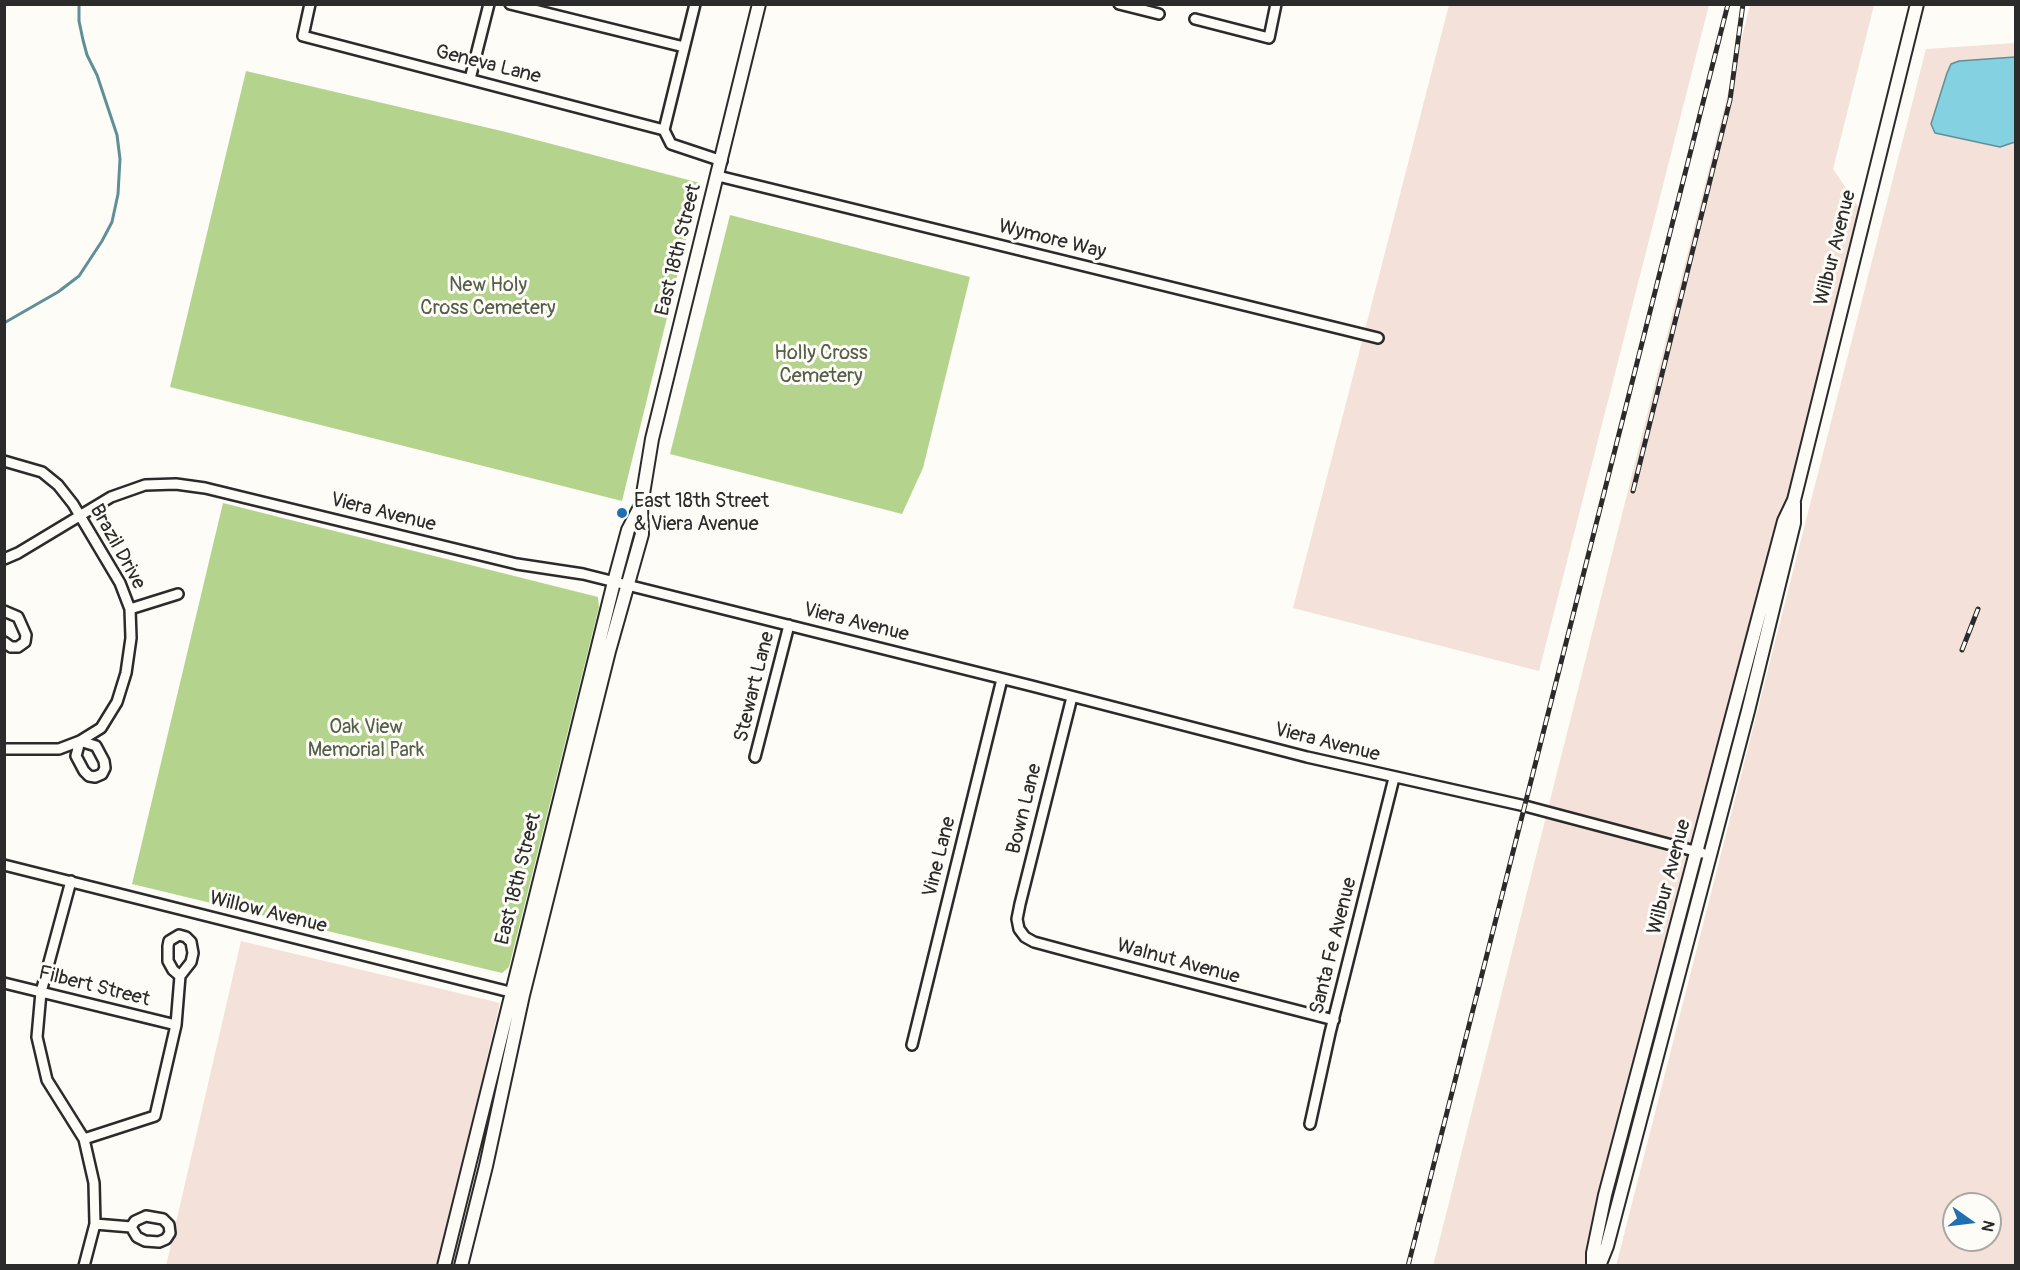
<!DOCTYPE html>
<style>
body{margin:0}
#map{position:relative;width:2020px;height:1270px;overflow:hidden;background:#fdfcf7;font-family:Pangolin,sans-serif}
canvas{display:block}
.frame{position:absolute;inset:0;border:6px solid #2b2b2b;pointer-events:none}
.north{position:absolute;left:1942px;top:1192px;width:60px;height:60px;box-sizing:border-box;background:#fdfcf7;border:2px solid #a9a8a5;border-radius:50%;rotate:104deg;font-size:16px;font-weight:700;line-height:24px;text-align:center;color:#2b2b2b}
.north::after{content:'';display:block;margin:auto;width:21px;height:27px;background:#1f6fb2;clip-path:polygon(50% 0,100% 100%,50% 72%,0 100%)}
</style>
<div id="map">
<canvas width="2020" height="1270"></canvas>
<div class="frame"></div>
<div class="north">N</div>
</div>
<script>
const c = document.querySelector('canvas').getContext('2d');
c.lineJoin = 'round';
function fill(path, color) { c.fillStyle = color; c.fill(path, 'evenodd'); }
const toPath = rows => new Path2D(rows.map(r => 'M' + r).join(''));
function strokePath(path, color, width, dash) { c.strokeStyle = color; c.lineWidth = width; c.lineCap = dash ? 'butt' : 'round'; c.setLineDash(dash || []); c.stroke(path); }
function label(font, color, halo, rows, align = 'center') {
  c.font = font + ' Pangolin,sans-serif'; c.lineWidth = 6; c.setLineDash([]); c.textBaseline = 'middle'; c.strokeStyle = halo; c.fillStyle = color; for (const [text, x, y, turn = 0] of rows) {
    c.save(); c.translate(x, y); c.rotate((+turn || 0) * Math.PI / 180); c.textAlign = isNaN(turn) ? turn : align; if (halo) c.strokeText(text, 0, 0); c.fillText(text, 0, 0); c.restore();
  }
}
fill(toPath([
 [1449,5,1709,5,1539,671,1293,608],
 [1750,5,1874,5,1833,169,1860,209,1592,1265,1433,1266],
 [2015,43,2015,1265,1616,1266,1926,49],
 [1954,1204,1990,1204,1990,1240,1954,1240],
 [241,941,500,1003,438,1265,166,1266]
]), '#f3e1da');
fill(toPath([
 [246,71,506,132,700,183,622,501,170,387],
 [730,215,970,277,923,468,902,514,670,454],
 [223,503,598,597,599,607,509,967,502,973,132,884]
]), '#b4d48e');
const water = toPath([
 [2015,57,2015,142,2000,147,1935,133,1931,124,1947,73,1951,64,1959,61,2015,57]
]);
fill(water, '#83d1e1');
strokePath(water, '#608f98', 1.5);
strokePath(toPath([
 [4,323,58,292,79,276,102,241,112,222,118,194,120,159,117,135,97,75,87,55,83,40,79,21,79,4]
]), '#608f98', 3);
const minor = toPath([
 [310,4,303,36,664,130],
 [510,4,684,47],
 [695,4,664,130,671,144,722,161],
 [1119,4,1159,14],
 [1195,19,1269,38,1276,4],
 [470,79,489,4],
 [718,176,1378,338],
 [4,461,42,472,58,485,73,504,120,583,130,609,131,638,126,673,117,702,101,728,80,741,59,749,4,749],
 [4,559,18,553,111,497,145,485,176,484,205,488,517,564,583,574,1032,686,1307,757,1525,806,1702,853],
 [130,609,178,594],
 [4,611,18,617,26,635,25,642,18,647,11,647,4,642],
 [1072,697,1020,904,1017,919,1019,929,1025,937,1034,942,1086,956,1334,1020],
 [80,741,96,746,104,761,105,768,102,774,95,777,89,776,84,771,76,756,80,741],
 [755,757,789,625],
 [4,865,518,994],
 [71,881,41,992,37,1037,47,1080,84,1139,94,1183,95,1224,84,1266],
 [4,983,176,1025],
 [912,1045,1002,679],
 [1310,1124,1330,1033,1394,778],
 [84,1139,155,1116,176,1025,180,976,191,962,193,953,191,942,186,937,179,935,169,941,168,946,168,961,173,970,180,976],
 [146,1216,163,1219,169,1225,170,1233,166,1239,159,1242,145,1241,137,1237,131,1227,135,1221,146,1216],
 [95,1224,131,1227]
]);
const major = toPath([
 [444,1266,614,582,628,530,640,507],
 [461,1266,486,1166,523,995,609,651,642,534,641,506,652,439,759,4],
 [1593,1266,1593,1253,1605,1195,1784,521,1794,500,1917,4],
 [1599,1266,1607,1246,1748,711,1794,523,1794,503]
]);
strokePath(minor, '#2b2b2b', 14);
strokePath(major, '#2b2b2b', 16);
strokePath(minor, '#fdfcf7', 9);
strokePath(major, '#fdfcf7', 12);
const rail = toPath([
 [1633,491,1730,100,1743,4],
 [1962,650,1978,609],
 [1408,1266,1728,4]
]);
strokePath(rail, '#2b2b2b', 5);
strokePath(rail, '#fdfcf7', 3, [9]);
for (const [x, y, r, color] of [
 [622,513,6,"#1f6fb2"]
]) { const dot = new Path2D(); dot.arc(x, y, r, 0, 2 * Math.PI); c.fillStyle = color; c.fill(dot); strokePath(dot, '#fdfcf7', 2); }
label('20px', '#2b2b2b', '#fdfcf7', [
 ["Geneva Lane",488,65,14],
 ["Wymore Way",1052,240,14],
 ["Wilbur Avenue",1836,248,-76],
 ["East 18th Street",679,250,-76],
 ["Viera Avenue",383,513,14],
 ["Brazil Drive",117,547,61],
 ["Viera Avenue",856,623,14],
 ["Stewart Lane",755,687,-76],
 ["Viera Avenue",1327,743,14],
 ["Bown Lane",1025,809,-76],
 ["Vine Lane",940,857,-76],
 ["Wilbur Avenue",1670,877,-75],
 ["East 18th Street",519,879,-76],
 ["Willow Avenue",268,913,14],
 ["Santa Fe Avenue",1334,946,-76],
 ["Walnut Avenue",1178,962,15],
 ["Filbert Street",94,987,14]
]);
label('20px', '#545e49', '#fdfcf7', [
 ["New Holy",488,286],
 ["Cross Cemetery",488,309],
 ["Holly Cross",821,354],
 ["Cemetery",821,377],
 ["Oak View",366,728],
 ["Memorial Park",366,751]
]);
label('20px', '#2b2b2b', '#fdfcf7', [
 ["East 18th Street",634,502],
 ["& Viera Avenue",634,525]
], 'left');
</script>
